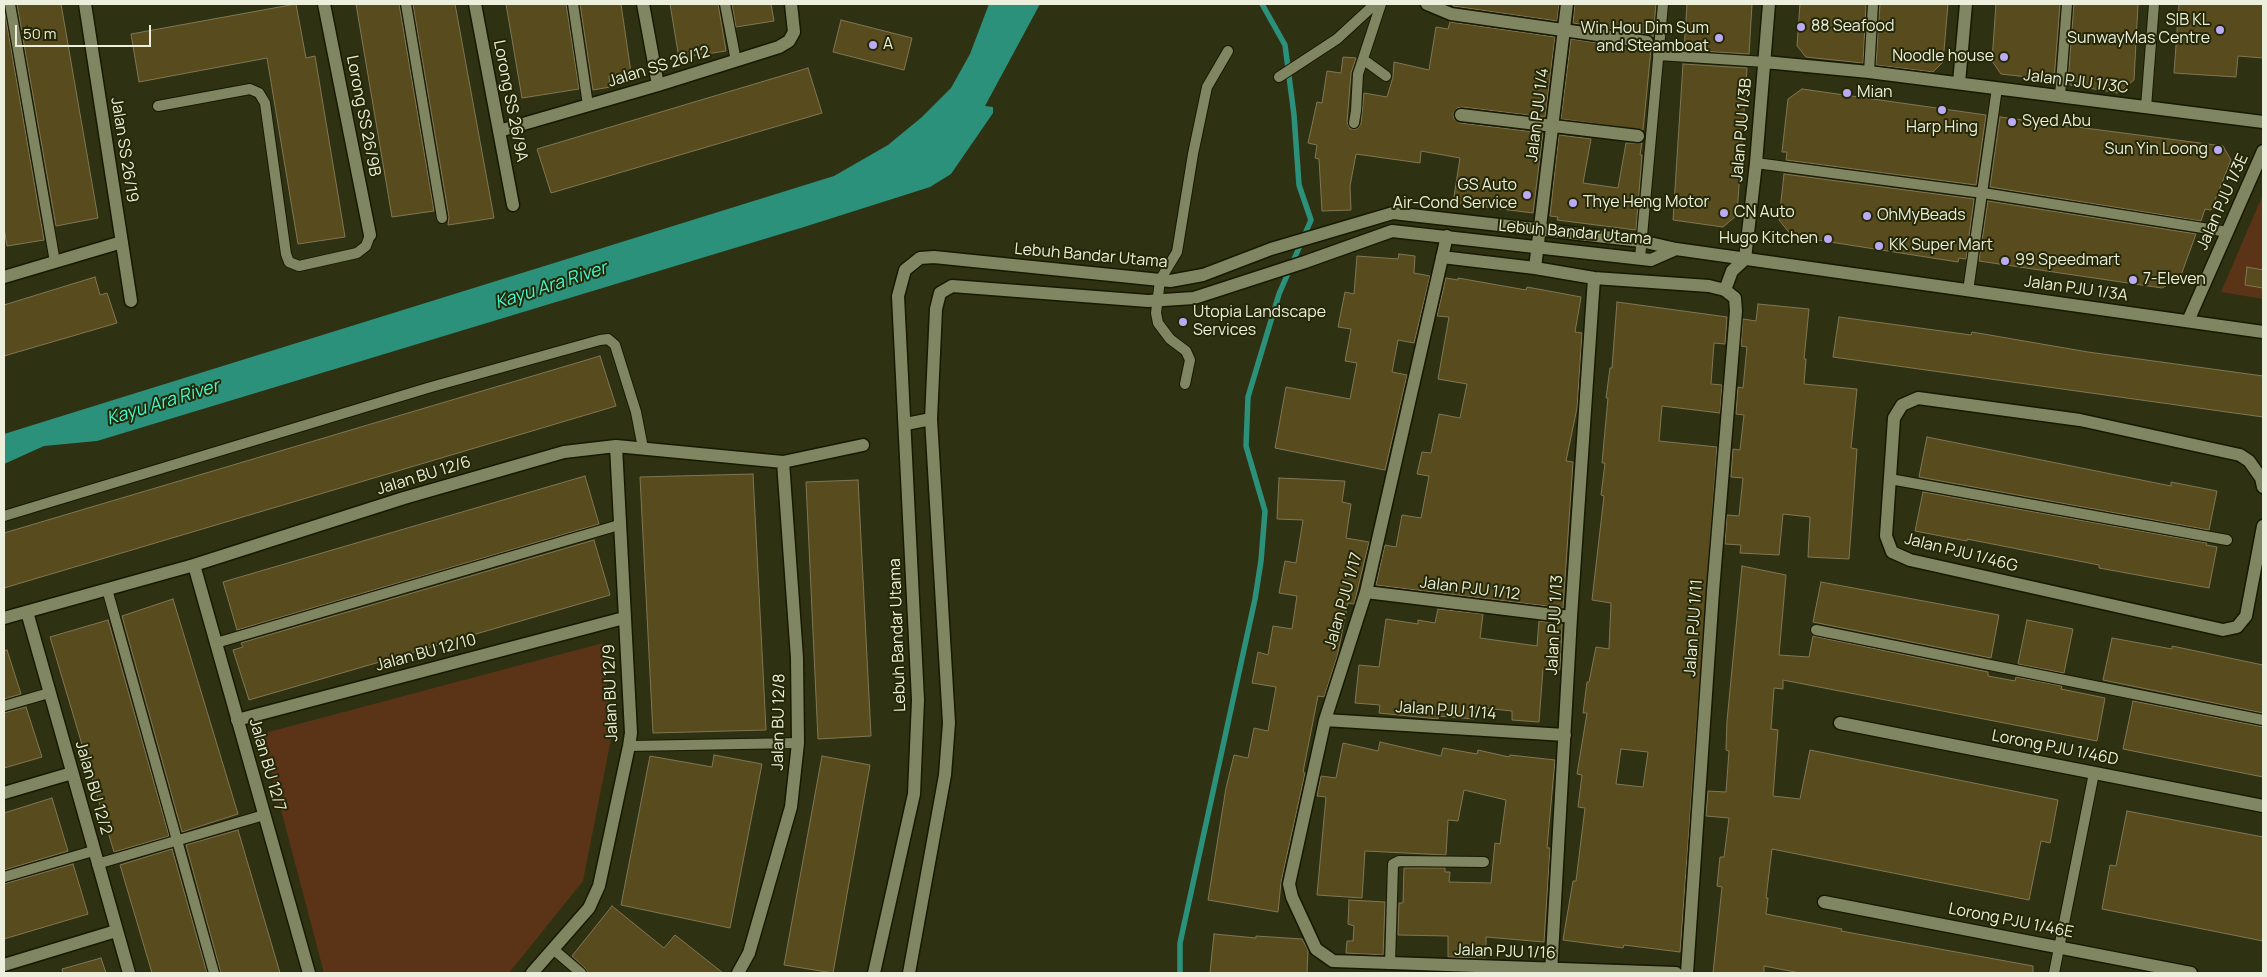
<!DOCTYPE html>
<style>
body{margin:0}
#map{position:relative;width:2267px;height:977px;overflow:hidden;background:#2f3212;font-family:Manrope,sans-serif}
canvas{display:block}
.frame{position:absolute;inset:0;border:5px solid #ecefdc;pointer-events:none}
.scale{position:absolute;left:15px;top:25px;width:136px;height:22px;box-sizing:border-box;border:2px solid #ecefdc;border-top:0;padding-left:6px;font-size:15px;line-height:18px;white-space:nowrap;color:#ecefdc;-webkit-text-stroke:4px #252807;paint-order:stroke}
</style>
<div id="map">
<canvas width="2267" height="977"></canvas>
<div class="frame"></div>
<div class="scale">50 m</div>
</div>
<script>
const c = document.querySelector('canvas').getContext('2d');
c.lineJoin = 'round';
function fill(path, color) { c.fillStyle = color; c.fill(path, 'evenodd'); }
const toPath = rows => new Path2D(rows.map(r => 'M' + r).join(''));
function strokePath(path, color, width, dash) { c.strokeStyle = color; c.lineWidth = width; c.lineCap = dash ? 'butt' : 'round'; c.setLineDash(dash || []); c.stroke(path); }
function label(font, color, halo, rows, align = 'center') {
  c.font = font + ' Manrope,sans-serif'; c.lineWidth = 4; c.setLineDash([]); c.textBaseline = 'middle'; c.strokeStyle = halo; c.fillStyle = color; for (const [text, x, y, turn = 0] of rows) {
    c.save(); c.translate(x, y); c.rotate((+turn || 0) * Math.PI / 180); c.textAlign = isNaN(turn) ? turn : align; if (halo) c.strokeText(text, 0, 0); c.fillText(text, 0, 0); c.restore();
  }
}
fill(toPath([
 [2263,194,2263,299,2221,292],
 [603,643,612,734,583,881,509,973,324,973,261,734]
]), '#5b3316');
fill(toPath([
 [989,4,1040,4,985,106,993,107,993,113,951,174,930,187,804,227,97,441,44,446,4,464,4,434,834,176,888,145,922,117,951,88,970,54]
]), '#2c917a');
strokePath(toPath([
 [1180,973,1180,943,1255,599,1261,561,1265,511,1246,446,1248,397,1279,294,1311,220,1299,185,1294,115,1285,45,1262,4]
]), '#2c917a', 5.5);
const building = toPath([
 [17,4,61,4,98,218,56,226,17,4],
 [296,4,306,58,315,56,345,237,298,244,267,58,139,82,131,34,296,4],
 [356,4,399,4,434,211,392,217,356,4],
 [413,4,455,4,494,218,448,225,449,217,413,4],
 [506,4,566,4,579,89,522,98,506,4],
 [580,4,621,4,631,73,609,76,610,87,593,90,580,4],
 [670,4,718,4,726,51,679,58,670,4],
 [732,4,771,4,774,21,736,27,732,4],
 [1453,4,1559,4,1557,21,1453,6,1453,4],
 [1575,4,1656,4,1653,37,1648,34,1573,23,1575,4],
 [1687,4,1752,4,1749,54,1684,50,1687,4],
 [1800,4,1866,4,1863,63,1806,57,1797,46,1800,4],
 [1880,4,1948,4,1943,62,1933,72,1876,65,1880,4],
 [1996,4,2060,4,2054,80,2001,74,1992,61,1996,4],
 [2074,4,2138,4,2134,80,2118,93,2070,85,2070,82,2068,82,2074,4],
 [2179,4,2263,4,2263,58,2238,56,2236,77,2174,73,2179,4],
 [4,8,44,240,7,246,4,228,4,8],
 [841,20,912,38,904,70,833,52,841,20],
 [1450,22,1555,37,1545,117,1462,107,1457,108,1453,114,1454,119,1460,123,1543,133,1533,213,1453,203,1460,158,1421,151,1420,163,1356,154,1350,186,1351,210,1322,211,1319,159,1315,158,1317,145,1308,143,1317,102,1322,103,1327,71,1341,73,1343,57,1356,58,1351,73,1347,122,1350,129,1357,129,1361,124,1364,93,1387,97,1393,77,1394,62,1429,70,1436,27,1448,29,1450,22],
 [1571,39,1646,50,1651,49,1643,130,1561,119,1571,39],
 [1683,64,1747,68,1737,215,1723,227,1673,220,1683,64],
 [808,68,822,113,551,193,537,149,808,68],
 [1802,89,1986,115,1976,185,1786,160,1787,152,1782,152,1788,99,1802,89],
 [2000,117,2223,146,2231,160,2211,210,2205,209,2201,221,1990,187,2000,117],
 [1559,135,1591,139,1583,183,1618,188,1626,143,1642,143,1640,155,1642,155,1636,230,1557,220,1558,217,1550,216,1559,135],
 [1784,174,1974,199,1966,259,1959,258,1958,262,1792,236,1779,220,1784,174],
 [1988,201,2196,234,2180,278,2162,288,1979,261,1988,201],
 [1399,254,1415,256,1414,273,1430,276,1414,343,1398,340,1392,372,1407,375,1385,470,1275,448,1286,387,1350,399,1357,363,1345,361,1351,329,1338,327,1345,292,1354,294,1357,256,1398,259,1399,254],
 [2247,267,2263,270,2263,288,2245,285,2247,267],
 [95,277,100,295,107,293,117,323,4,356,4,305,95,277],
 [1446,278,1458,280,1458,278,1526,290,1527,287,1581,297,1575,332,1582,333,1577,408,1566,461,1573,462,1563,608,1376,585,1385,545,1396,547,1402,515,1421,518,1429,476,1417,474,1422,452,1431,453,1439,414,1460,418,1467,384,1438,379,1449,317,1437,316,1446,278],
 [1617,302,1727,317,1725,344,1714,343,1711,384,1722,385,1720,413,1662,406,1659,441,1717,447,1680,952,1624,945,1623,948,1563,940,1573,881,1576,881,1585,808,1578,807,1582,775,1577,774,1587,713,1583,713,1587,682,1589,682,1596,647,1609,649,1611,603,1592,600,1604,496,1601,495,1605,463,1602,463,1608,398,1606,398,1610,368,1612,368,1617,302],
 [1621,749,1648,752,1643,787,1616,784,1621,749],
 [1758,304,1809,309,1804,359,1806,359,1804,384,1857,389,1851,448,1857,449,1849,559,1808,557,1810,517,1783,514,1779,555,1740,553,1741,545,1725,544,1727,515,1739,516,1743,478,1731,477,1733,449,1740,450,1744,415,1736,414,1738,387,1743,388,1747,347,1741,346,1743,319,1756,321,1758,304],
 [1839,317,1971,335,1972,332,2088,352,2263,376,2263,417,1833,357,1839,317],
 [600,356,616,406,4,588,4,533,600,356],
 [1927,437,2171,486,2171,482,2217,491,2209,530,1919,477,1927,437],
 [753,474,766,730,653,733,640,477,753,474],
 [585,476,599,524,237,630,223,582,585,476],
 [1279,478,1345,481,1342,502,1351,504,1346,538,1369,542,1354,604,1348,603,1337,657,1324,697,1318,696,1303,772,1305,773,1281,882,1278,912,1208,900,1226,788,1234,755,1248,758,1254,728,1268,731,1276,687,1252,683,1258,652,1268,655,1273,626,1292,629,1297,596,1279,593,1285,561,1296,563,1303,520,1277,519,1279,478],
 [858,480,871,736,818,739,806,482,858,480],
 [1923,492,2207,543,2206,545,2217,547,2209,588,2099,568,2099,565,1967,539,1967,541,1915,531,1923,492],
 [594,540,610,595,249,700,233,650,243,647,241,643,594,540],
 [1742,566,1786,575,1779,655,1809,657,1813,636,1988,672,1988,676,2015,681,2016,677,2062,686,2061,689,2105,698,2097,741,1783,680,1783,689,1774,688,1771,729,1778,730,1773,796,1800,799,1810,750,2058,800,2050,843,2041,841,2029,900,1772,849,1766,898,1768,898,1766,914,1842,929,1841,931,2033,966,2033,973,1800,973,1764,966,1764,973,1713,973,1722,887,1717,886,1720,857,1724,857,1729,818,1706,816,1708,791,1726,792,1729,751,1726,750,1727,721,1742,566],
 [1821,582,1999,615,1991,658,1813,622,1821,582],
 [173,599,238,814,182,832,122,616,173,599],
 [1438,609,1483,614,1480,638,1537,646,1539,621,1562,624,1560,670,1543,669,1539,722,1512,720,1512,711,1475,707,1474,719,1438,716,1438,719,1379,713,1380,705,1355,703,1359,665,1379,667,1386,619,1418,624,1418,620,1435,623,1438,609],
 [108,620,169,836,114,852,50,637,108,620],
 [2027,620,2073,629,2064,673,2018,664,2027,620],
 [2112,638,2172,649,2172,646,2263,665,2263,713,2103,680,2112,638],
 [7,650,21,694,4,699,4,651,7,650],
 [2133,701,2263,727,2263,777,2123,749,2133,701],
 [26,707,42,757,4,768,4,713,26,707],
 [1380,742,1441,756,1443,748,1477,754,1478,750,1509,757,1510,755,1555,760,1547,848,1550,848,1544,942,1486,937,1486,958,1448,957,1448,936,1398,935,1399,903,1403,903,1404,868,1445,868,1445,872,1450,872,1449,882,1491,883,1495,843,1500,844,1506,800,1464,790,1458,821,1448,820,1446,855,1365,851,1362,898,1317,895,1326,797,1317,796,1321,776,1336,778,1343,743,1378,751,1380,742],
 [714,755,762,764,730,928,621,905,650,756,712,767,714,755],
 [822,756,870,765,833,973,784,965,822,756],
 [52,798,68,851,4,870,4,813,52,798],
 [2127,811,2263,837,2263,941,2102,909,2110,865,2116,866,2127,811],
 [238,830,280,973,221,973,186,845,238,830],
 [172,849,207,973,152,973,120,865,172,849],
 [73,864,88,914,4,939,4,884,73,864],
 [1349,900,1385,902,1383,955,1346,953,1347,941,1353,941,1354,926,1348,924,1349,900],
 [612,906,664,948,675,935,723,973,588,973,585,968,572,956,612,906],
 [1214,934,1256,938,1256,936,1302,939,1308,950,1307,973,1210,973,1214,934],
 [101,958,106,973,63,973,62,969,101,958]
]);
fill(building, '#584b1e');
strokePath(building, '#807654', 1);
const lane = toPath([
 [10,4,55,262],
 [406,4,442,218],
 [573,4,588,105],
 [725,4,736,61],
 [1658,55,1765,62],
 [1364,60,1386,76],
 [1869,72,1873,4],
 [1279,77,1337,39,1375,4],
 [2060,96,2067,4],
 [158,106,250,89,259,93,265,103,286,254,289,262,299,266,357,253,366,246,370,235],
 [2146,107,2154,4],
 [1354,123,1356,111,1358,74,1381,4],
 [1756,163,1983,193,2228,232],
 [1640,258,1663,4],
 [1968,291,1997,88],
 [1185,384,1190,360,1186,351,1170,339,1158,323,1156,313,1160,280,1177,252,1193,154,1207,87,1228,51],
 [1890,479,2227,540],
 [4,516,431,387,600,340,608,339,615,345,636,412,643,448],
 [107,589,214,973],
 [1816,630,2263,720],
 [216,643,619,525],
 [4,706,49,693],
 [629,746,798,743],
 [97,864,264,815],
 [4,877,93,851],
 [553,949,581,973],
 [1390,964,1393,864,1399,861,1484,862],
 [2054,973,2094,773]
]);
const street = toPath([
 [85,4,131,301],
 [324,4,370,235],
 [475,4,513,205],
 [643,4,658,85],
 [1427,4,1451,14,1647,42],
 [1765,62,1869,72,2263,122],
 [1959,83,1966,4],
 [1461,115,1638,136],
 [499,131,658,85,779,47,789,41,794,32,791,4],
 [1447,236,1366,592,1325,720,1289,884,1292,897,1316,949,1333,961,1676,973],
 [1442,257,1535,268,1594,278,1709,286,1725,290,1735,298,1736,311,1713,591,1687,973],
 [1745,259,1756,163,1769,4],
 [1535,268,1567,4],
 [4,277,122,242],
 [2188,321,2263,151],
 [906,424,931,419],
 [2263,487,2261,478,2254,468,2249,461,2240,455,2080,420,1918,398,1902,405,1894,418,1886,536,1892,552,1910,560,2223,630,2237,627,2246,616,2263,526],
 [194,565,309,973],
 [1366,592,1571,617],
 [27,612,129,973],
 [4,618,194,565,404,498,564,452,616,446,783,462,863,445],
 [237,720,624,618],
 [1325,720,1565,735],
 [1840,723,2263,806],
 [4,793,72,773],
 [1824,902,2191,973],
 [4,965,116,931],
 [532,973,589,908,599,886,629,746,631,733,616,446],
 [738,973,749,953,791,807,798,743,797,658,783,462],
 [1551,973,1571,617,1594,278]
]);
const secondary = toPath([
 [1725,290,1732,271,1745,259],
 [874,973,914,794,918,700,898,296,905,270,920,258,934,257,1170,281,1203,275,1271,249,1393,213,1641,241,1676,249,2263,332],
 [909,973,945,775,949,723,931,419,936,309,940,293,952,286,1148,301,1194,298,1305,262,1392,231,1651,260,1676,249]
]);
strokePath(lane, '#171900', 12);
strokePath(street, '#171900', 15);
strokePath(secondary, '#171900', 15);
strokePath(lane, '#808562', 10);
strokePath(street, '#808562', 12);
strokePath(secondary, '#808562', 12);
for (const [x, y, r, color] of [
 [1801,27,5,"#bbaaf6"],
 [2220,30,5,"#bbaaf6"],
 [1719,38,5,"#bbaaf6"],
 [873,45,5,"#bbaaf6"],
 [2004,57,5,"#bbaaf6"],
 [1847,93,5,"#bbaaf6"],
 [1942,110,5,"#bbaaf6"],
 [2012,122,5,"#bbaaf6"],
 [2218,150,5,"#bbaaf6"],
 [1527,195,5,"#bbaaf6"],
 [1573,203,5,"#bbaaf6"],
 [1724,213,5,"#bbaaf6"],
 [1867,216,5,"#bbaaf6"],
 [1828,239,5,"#bbaaf6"],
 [1879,246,5,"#bbaaf6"],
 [2005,261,5,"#bbaaf6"],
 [2133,280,5,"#bbaaf6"],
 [1183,322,5,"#bbaaf6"]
]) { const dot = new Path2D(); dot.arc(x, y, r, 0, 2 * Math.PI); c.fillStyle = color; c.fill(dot); strokePath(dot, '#252807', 2); }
label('16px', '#ecefdc', '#252807', [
 ["SIB KL",2210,21,"right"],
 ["SunwayMas Centre",2210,39,"right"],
 ["88 Seafood",1811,27],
 ["Win Hou Dim Sum",1709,29,"right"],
 ["and Steamboat",1709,47,"right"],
 ["A",883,45],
 ["Noodle house",1994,57,"right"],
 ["Mian",1857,93],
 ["Syed Abu",2022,122],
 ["Harp Hing",1942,128,"center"],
 ["Sun Yin Loong",2208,150,"right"],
 ["GS Auto",1517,186,"right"],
 ["Air-Cond Service",1517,204,"right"],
 ["Thye Heng Motor",1583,203],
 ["CN Auto",1734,213],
 ["OhMyBeads",1877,216],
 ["Hugo Kitchen",1818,239,"right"],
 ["KK Super Mart",1889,246],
 ["99 Speedmart",2015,261],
 ["7-Eleven",2143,280],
 ["Utopia Landscape",1193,313],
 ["Services",1193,331]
], 'left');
label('16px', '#ecefdc', '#252807', [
 ["Jalan SS 26/12",659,67,-17],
 ["Jalan PJU 1/3C",2076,82,7],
 ["Lorong SS 26/9A",510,101,79],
 ["Jalan PJU 1/4",1538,115,-83],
 ["Lorong SS 26/9B",363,116,79],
 ["Jalan PJU 1/3B",1742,130,-85],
 ["Jalan SS 26/19",124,150,81],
 ["Jalan PJU 1/3E",2223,202,-66],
 ["Lebuh Bandar Utama",1575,233,5],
 ["Lebuh Bandar Utama",1091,256,5],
 ["Jalan PJU 1/3A",2076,289,8],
 ["Jalan BU 12/6",424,476,-17],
 ["Jalan PJU 1/46G",1961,553,14],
 ["Jalan PJU 1/12",1470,589,7],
 ["Jalan PJU 1/17",1344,601,-74],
 ["Jalan PJU 1/13",1555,625,-87],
 ["Jalan PJU 1/11",1694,628,-86],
 ["Lebuh Bandar Utama",898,635,-92],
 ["Jalan BU 12/10",426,653,-15],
 ["Jalan BU 12/9",611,693,-92],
 ["Jalan PJU 1/14",1446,711,4],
 ["Jalan BU 12/8",779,722,-89],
 ["Lorong PJU 1/46D",2055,748,11],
 ["Jalan BU 12/7",267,765,74],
 ["Jalan BU 12/2",93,788,74],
 ["Lorong PJU 1/46E",2011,921,11],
 ["Jalan PJU 1/16",1505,952,2]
]);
label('italic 18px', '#41fbd3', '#252807', [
 ["Kayu Ara River",551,286,-18],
 ["Kayu Ara River",163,403,-17]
]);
</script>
